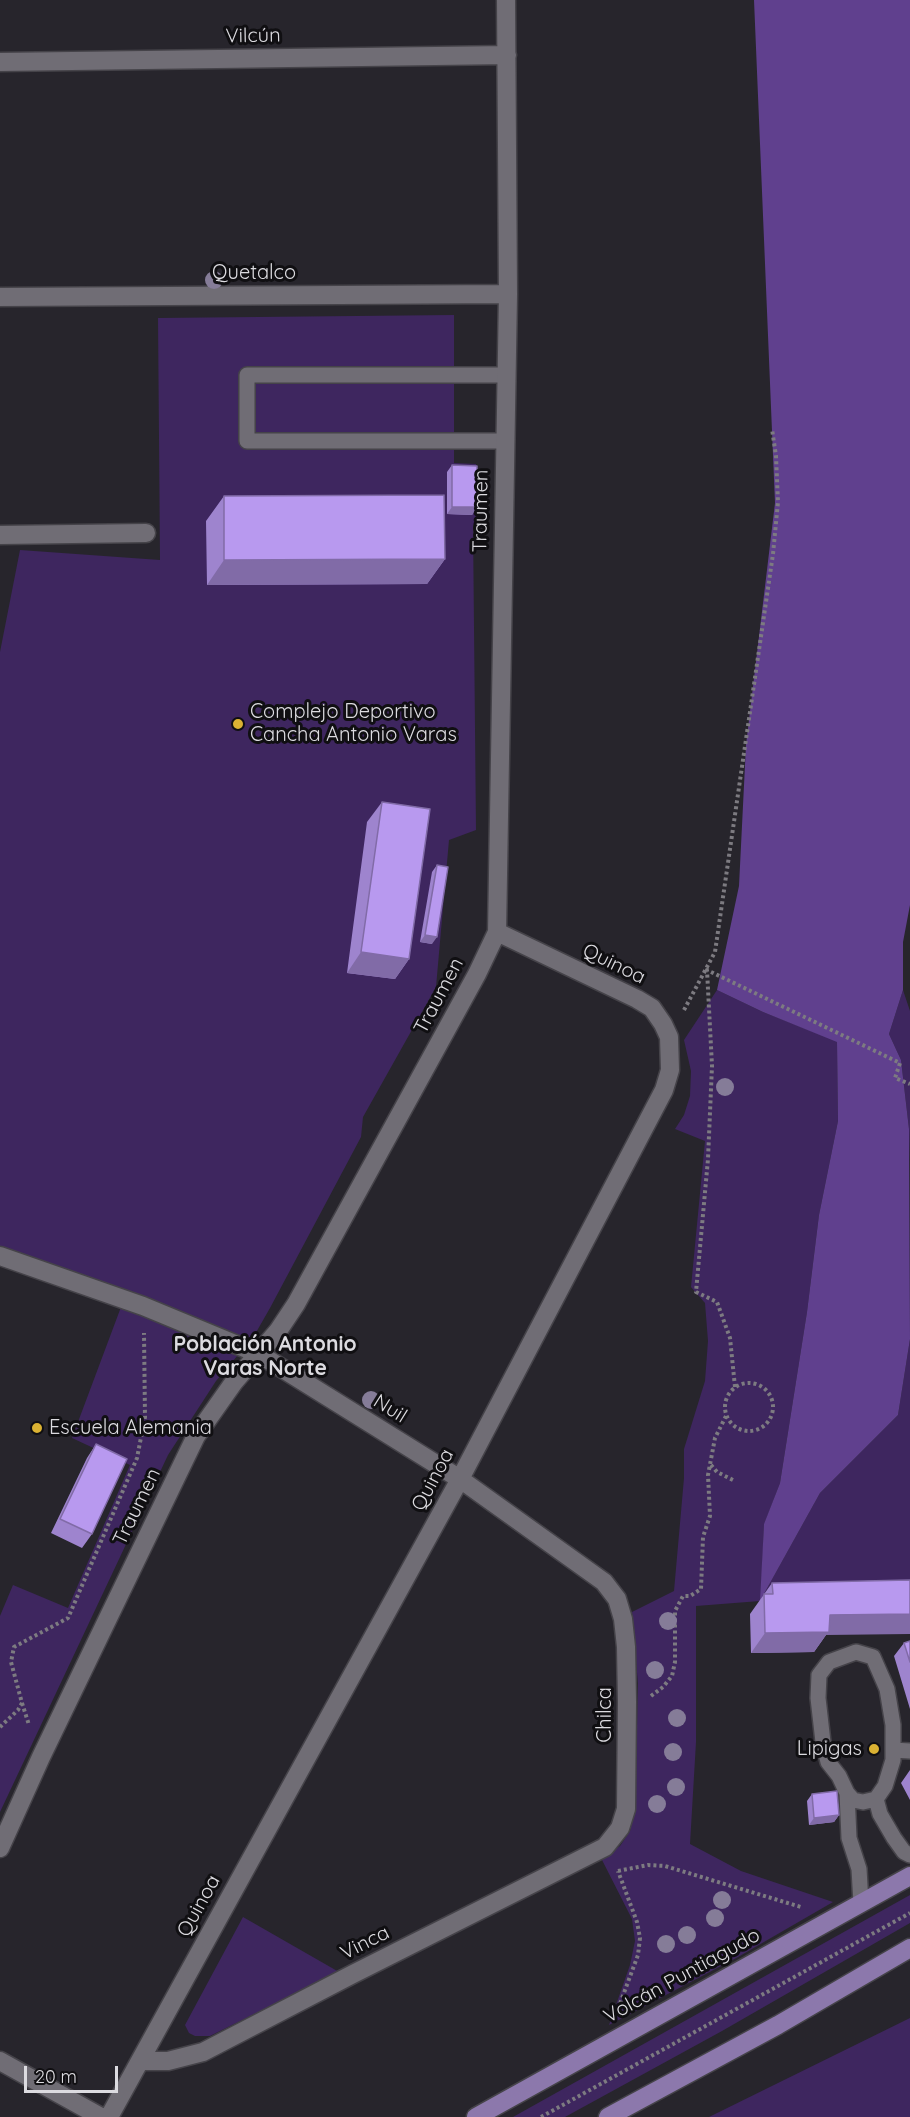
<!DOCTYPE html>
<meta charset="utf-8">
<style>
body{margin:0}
#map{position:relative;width:910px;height:2117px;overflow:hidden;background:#27252c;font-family:Quicksand,sans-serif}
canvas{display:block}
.scale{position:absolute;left:24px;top:2066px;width:94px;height:27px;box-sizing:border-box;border:3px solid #dcdbe0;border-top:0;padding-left:8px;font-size:18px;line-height:21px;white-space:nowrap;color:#dcdbe0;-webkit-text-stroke:4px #100f12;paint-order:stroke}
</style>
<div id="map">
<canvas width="910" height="2117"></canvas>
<div class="scale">20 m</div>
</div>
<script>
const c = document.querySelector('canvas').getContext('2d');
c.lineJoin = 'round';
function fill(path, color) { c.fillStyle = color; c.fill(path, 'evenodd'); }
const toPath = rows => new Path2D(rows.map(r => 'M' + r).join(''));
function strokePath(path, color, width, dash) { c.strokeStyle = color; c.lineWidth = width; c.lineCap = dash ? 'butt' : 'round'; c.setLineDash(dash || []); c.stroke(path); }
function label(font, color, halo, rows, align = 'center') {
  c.font = font + ' Quicksand,sans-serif'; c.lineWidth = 6; c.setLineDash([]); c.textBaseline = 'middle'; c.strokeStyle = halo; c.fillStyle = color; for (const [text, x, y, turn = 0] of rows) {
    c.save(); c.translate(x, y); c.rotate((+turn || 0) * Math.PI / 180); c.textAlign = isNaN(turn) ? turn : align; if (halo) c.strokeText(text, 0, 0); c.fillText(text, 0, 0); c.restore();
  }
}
fill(toPath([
 [454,315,454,463,476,464,477,523,473,525,476,830,449,840,436,987,363,1117,361,1137,270,1308,254,1336,216,1381,168,1455,0,1812,0,1616,13,1585,68,1608,130,1465,72,1438,127,1291,0,1247,0,652,20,550,160,560,158,318],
 [717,990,763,1012,837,1041,838,1121,819,1215,807,1312,780,1483,764,1525,761,1599,820,1493,898,1415,910,1339,910,1596,760,1601,696,1606,696,1742,690,1844,741,1871,833,1902,738,1957,609,2025,630,1965,635,1941,632,1919,601,1858,620,1846,630,1831,635,1808,638,1684,632,1612,674,1591,684,1478,684,1449,705,1381,708,1341,705,1303,691,1287,705,1141,675,1129,684,1115,690,1096,691,1071,684,1040],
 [903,990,910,1011,910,1162,909,1129,901,1060,889,1034],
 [910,1895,910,1923,722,2031,565,2117,513,2117],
 [243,1917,339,1972,210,2036,195,2036,189,2033,185,2025],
 [910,2018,910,2117,709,2117]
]), '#3e265f');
fill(toPath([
 [754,0,910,0,910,905,903,942,903,990,889,1034,901,1060,909,1129,910,1339,898,1415,820,1493,760,1601,764,1524,780,1483,807,1312,819,1215,838,1121,837,1042,763,1012,717,990,739,886,746,745,775,503]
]), '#60408e');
const lane = toPath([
 [505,441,247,441,247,375,507,375],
 [893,1750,910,1751],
 [847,1793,853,1800,863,1802,876,1799],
 [861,1903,859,1869,849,1838,847,1793,839,1776,828,1762,823,1742,818,1698,819,1675,829,1662,856,1652,873,1657,887,1689,893,1725,893,1760,885,1786,876,1799,880,1814,894,1838,904,1852,910,1855]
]);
const street = toPath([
 [0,62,507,55],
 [0,297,508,294],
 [0,535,146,533],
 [0,1256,143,1306,259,1354,460,1479,604,1582,617,1599,623,1619,626,1647,627,1702,626,1809,620,1828,605,1847,353,1974,203,2052,168,2061,140,2061],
 [0,1848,41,1757,196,1436,234,1382,278,1331,296,1304,477,974,497,932,508,294,506,0],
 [0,2061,101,2117],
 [109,2117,460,1479,664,1090,670,1070,669,1037,663,1024,652,1008,637,999,497,932]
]);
const primary = toPath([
 [476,2117,910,1876],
 [608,2117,778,2025,910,1948]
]);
strokePath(lane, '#454349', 18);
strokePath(street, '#454349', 21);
strokePath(primary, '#454349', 21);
strokePath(toPath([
 [684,1010,715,952,773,554,778,502,776,456,772,429],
 '725 1407a24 24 0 1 1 48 0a24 24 0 1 1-48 0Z',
 [735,1387,730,1338,717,1302,696,1292,708,1159,712,1066,707,970,900,1063,895,1078,910,1084],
 [711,1465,717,1472,733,1480],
 [651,1696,663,1687,672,1676,675,1662,675,1611,683,1596,690,1596,701,1589,703,1537,710,1516,708,1475,715,1438,726,1416],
 [22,1703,29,1725],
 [0,1727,18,1710,22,1703,11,1662,14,1647,68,1618,137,1458,145,1417,144,1333],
 [618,1871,648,1865,665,1866,801,1907],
 [618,2009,638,1955,640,1938,637,1922,618,1871],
 [541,2117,910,1913]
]), '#7d7b81', 4, [3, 3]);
strokePath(lane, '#706d75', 15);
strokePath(street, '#706d75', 18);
strokePath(primary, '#8c78ac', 18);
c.fillStyle = '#857c98';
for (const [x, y] of [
 [214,280],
 [725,1087],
 [371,1400],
 [668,1621],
 [655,1670],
 [677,1718],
 [673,1752],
 [676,1787],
 [657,1804],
 [722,1900],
 [715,1918],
 [687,1935],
 [666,1944]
]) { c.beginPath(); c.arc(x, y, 9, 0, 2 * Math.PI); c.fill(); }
fill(toPath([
 [452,465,477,507,472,515,447,514,447,472],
 [224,496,445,559,427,584,207,585,206,521],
 [382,802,409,959,395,979,347,973,367,822],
 [437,865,432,944,420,942,432,872],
 [96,1444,92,1534,82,1548,51,1533,87,1458],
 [772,1583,826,1635,814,1652,751,1653,750,1614],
 [910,1641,910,1709,894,1656,904,1643],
 [910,1770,910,1800,901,1783],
 [812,1794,839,1815,834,1822,809,1825,807,1801]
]), '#9e84ce');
fill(toPath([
 [452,507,477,507,472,515,447,514],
 [445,559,427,584,207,585,224,560],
 [425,935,437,937,432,944,420,942],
 [361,952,409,959,395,979,347,973],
 [910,1614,910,1634,826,1635,814,1652,751,1653,765,1633,830,1615],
 [839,1815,834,1822,809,1825,814,1818]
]), '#816ba7');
const building = toPath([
 [452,465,477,466,477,507,452,507,452,465],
 [444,495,445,559,224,560,224,496,444,495],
 [382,802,430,809,409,959,361,952,382,802],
 [437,865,448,867,437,937,425,935,437,865],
 [96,1444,127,1459,92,1534,60,1519,96,1444],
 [910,1580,910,1614,830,1615,829,1632,765,1633,764,1594,773,1594,772,1583,910,1580],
 [910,1641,910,1662,904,1643,910,1641],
 [837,1791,839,1815,814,1818,812,1794,837,1791]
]);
fill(building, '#b899ef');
strokePath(building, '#816ba7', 1.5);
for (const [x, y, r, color] of [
 [238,724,6,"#dbb233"],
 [37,1428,6,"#dbb233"],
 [874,1749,6,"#dbb233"]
]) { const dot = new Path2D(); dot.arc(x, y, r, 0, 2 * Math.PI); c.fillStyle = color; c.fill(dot); strokePath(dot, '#100f12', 2); }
label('20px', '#dcdbe0', '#100f12', [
 ["Vilcún",253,36,-1],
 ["Quetalco",254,273],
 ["Traumen",481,511,-89],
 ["Quinoa",614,964,26],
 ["Traumen",439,996,-62],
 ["Nuil",390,1409,32],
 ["Quinoa",433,1480,-62],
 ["Traumen",137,1507,-64],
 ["Chilca",605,1715,-90],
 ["Quinoa",199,1906,-61],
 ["Vinca",365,1943,-27],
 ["Volcán Puntiagudo",682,1976,-29]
]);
label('20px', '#dcdbe0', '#100f12', [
 ["Complejo Deportivo",250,712],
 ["Cancha Antonio Varas",250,735],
 ["Escuela Alemania",49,1428],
 ["Lipigas",862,1749,"right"]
], 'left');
label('bold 21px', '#dcdbe0', '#100f12', [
 ["Población Antonio",265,1345],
 ["Varas Norte",265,1369]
]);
</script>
